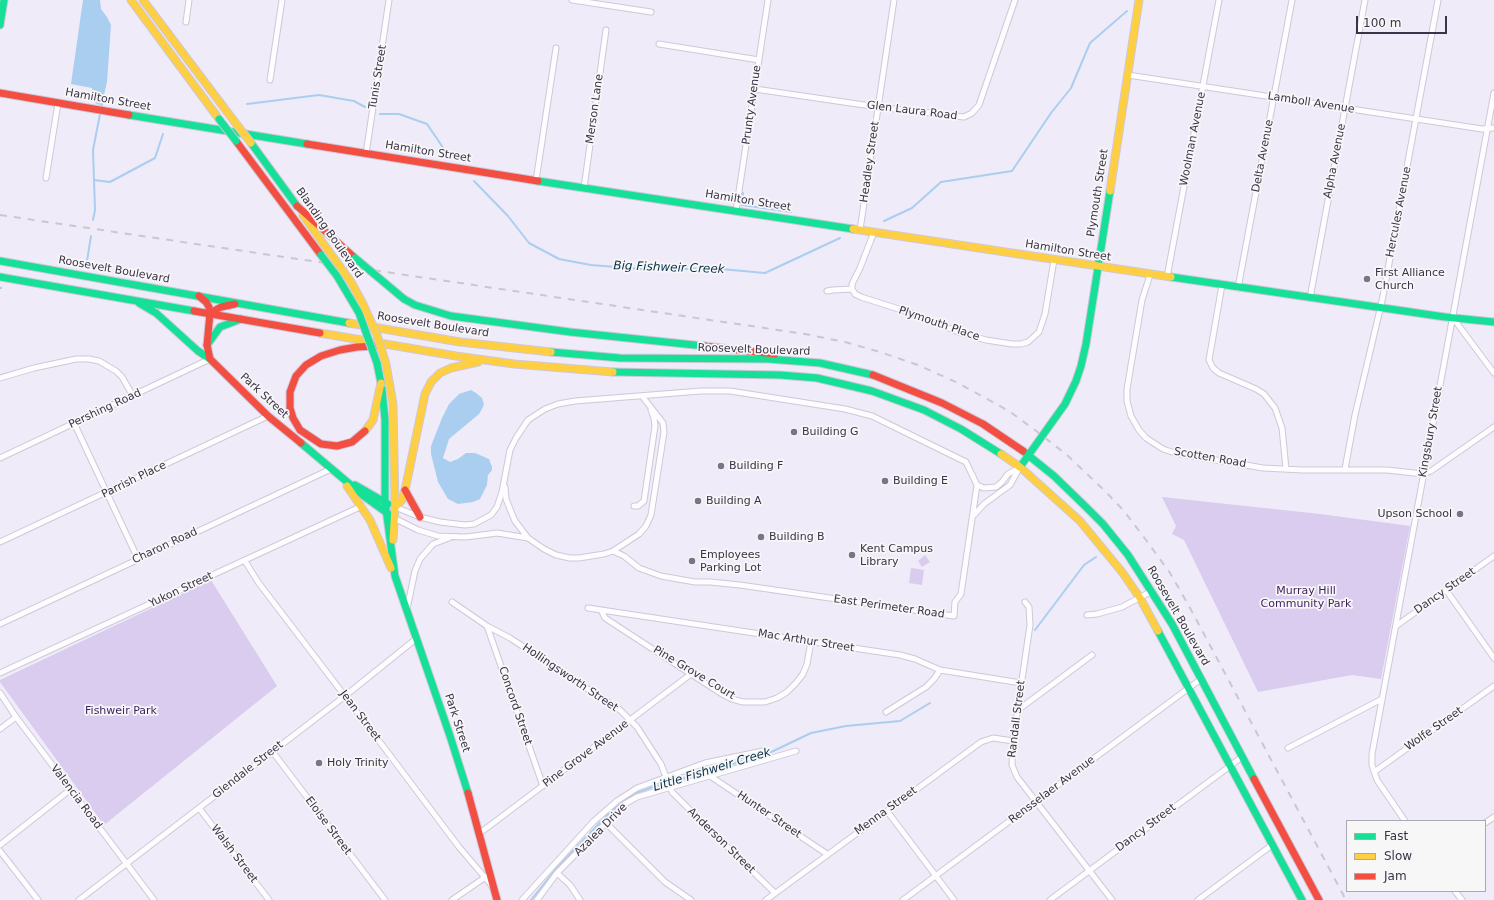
<!DOCTYPE html>
<style>
body{margin:0}
#map{position:relative;width:1494px;height:900px;overflow:hidden;background:#f0ebf8;font-family:"DejaVu Sans",sans-serif}
canvas{display:block}
.legend{position:absolute;left:1346px;top:820px;width:140px;height:72px;box-sizing:border-box;background:#f7f7f7;border:1px solid #aca8b1;margin:0;padding:5px 7px;list-style:none;font-size:12px;color:#3c3249}
.legend li{display:flex;align-items:center;gap:8px;height:20px}
.legend b{width:20px;border:1px solid #aca8b1}
.scale{position:absolute;left:1356px;top:16px;width:91px;height:18px;box-sizing:border-box;border:2px solid #3c3249;border-top:0;padding-left:5px;font-size:12px;line-height:14px;white-space:nowrap;color:#3c3249;-webkit-text-stroke:3px #f7f7f7;paint-order:stroke}
</style>
<div id="map">
<canvas width="1494" height="900"></canvas>
<ul class="legend">
<li><b style="height:5px;background:#16e098"></b>Fast</li>
<li><b style="height:5px;background:#ffcf43"></b>Slow</li>
<li><b style="height:5px;background:#f24e42"></b>Jam</li>
</ul>
<div class="scale">100 m</div>
</div>
<script>
const c = document.querySelector('canvas').getContext('2d');
c.lineJoin = 'round';
function fill(path, color) { c.fillStyle = color; c.fill(path, 'evenodd'); }
const toPath = rows => new Path2D(rows.map(r => 'M' + r).join(''));
function strokePath(path, color, width, dash) { c.strokeStyle = color; c.lineWidth = width; c.lineCap = dash ? 'butt' : 'round'; c.setLineDash(dash || []); c.stroke(path); }
function label(font, color, halo, rows, align = 'center') {
  c.font = font + ' "DejaVu Sans",sans-serif'; c.lineWidth = 3.5; c.setLineDash([]); c.textBaseline = 'middle'; c.strokeStyle = halo; c.fillStyle = color; for (const [text, x, y, turn = 0] of rows) {
    c.save(); c.translate(x, y); c.rotate((+turn || 0) * Math.PI / 180); c.textAlign = isNaN(turn) ? turn : align; if (halo) c.strokeText(text, 0, 0); c.fillText(text, 0, 0); c.restore();
  }
}
fill(toPath([
 [1162,497,1320,514,1410,526,1381,679,1352,675,1258,692,1184,540,1172,534,1176,526],
 [925,555,930,562,922,567,918,561],
 [911,568,924,570,922,585,909,583],
 [211,580,277,686,104,825,0,682,0,680]
]), '#d9ccee');
fill(toPath([
 [83,0,100,0,101,9,107,17,111,25,107,82,102,104,99,105,94,102,92,88,71,84],
 [471,390,476,393,482,398,484,404,482,409,479,414,449,439,443,458,450,462,458,459,466,453,475,453,489,459,492,467,492,470,488,475,487,485,480,499,473,502,458,504,448,499,438,482,431,454,431,446,442,418,449,404,459,394]
]), '#aacef0');
strokePath(toPath([
 [247,104,319,95,354,101,365,107],
 [380,114,399,114,427,124,446,152],
 [94,180,110,182,155,158,163,134],
 [474,181,508,216,529,243,559,259,591,265,653,270,710,268,765,273,840,238],
 [743,193,742,205,791,212],
 [93,220,95,210,93,150,102,104],
 [884,221,912,208,941,182,1012,171,1051,113,1071,88,1090,43,1127,11],
 [87,261,91,236],
 [0,288,1,288],
 [1035,630,1084,565,1096,557],
 [531,900,555,870,611,811,634,794,653,787,767,754,811,733,846,726,900,721,930,703]
]), '#aacef0', 2);
const street = toPath([
 [572,0,651,12],
 [186,22,189,0],
 [659,44,759,60],
 [1128,75,1482,129,1494,128],
 [270,80,282,0],
 [755,89,878,107,964,117,972,113,979,105,1015,0],
 [366,154,389,0],
 [46,178,58,103],
 [536,181,556,48],
 [584,188,606,30],
 [736,211,768,0],
 [860,230,894,0],
 [874,232,860,268,852,284,852,289,855,294,861,297,908,312,961,333,986,340,1012,344,1021,344,1028,342,1039,332,1045,314,1054,260],
 [1150,275,1142,300,1127,389,1127,401,1131,416,1139,430,1146,438,1163,449,1175,453,1263,468,1303,470,1387,470,1423,474,1431,471,1494,427],
 [1167,277,1219,0],
 [1222,285,1209,360,1213,368,1219,373,1256,389,1264,394,1275,408,1282,428,1286,469],
 [1238,288,1292,0],
 [827,291,833,290,852,289],
 [1310,298,1365,0],
 [1453,318,1494,373],
 [0,378,34,368,76,359,89,359,99,361,116,371,122,377,133,396],
 [74,423,138,559],
 [0,458,210,359],
 [1345,469,1355,415,1382,301,1438,0],
 [977,485,984,488,996,487,1002,482,1008,474,1019,468],
 [505,487,506,499,510,509,515,521,528,538,544,549,556,555,570,558,579,558,604,554,613,551,639,534,646,526,651,515,664,432,663,423,642,396],
 [634,506,638,506,644,501,655,426,654,418,651,410],
 [395,507,420,517,440,522,465,525,474,524,491,515,497,507,502,492,510,450,516,438,528,420,545,409,558,404,575,401,701,391,730,391,845,409,872,416,966,462,977,485,961,594,955,602,954,616,740,585,710,582,695,582,661,576,639,568,624,556,613,551],
 [974,515,984,504,1010,485,1020,467],
 [394,518,418,530,438,536,466,537,497,533,528,538],
 [0,542,268,416],
 [245,561,258,582,389,754,459,847,493,887],
 [1446,590,1494,658],
 [452,602,487,626,510,638,620,710,637,727,661,764,666,777],
 [1025,602,1029,607,1030,625,1013,741,1012,765,1017,777,1112,900],
 [588,608,900,655,915,659,940,670,1021,683],
 [407,609,415,571,420,559,433,544,449,538],
 [601,610,605,618,691,674,722,694,732,699,743,702,765,702,777,698,787,692,796,683,803,674,807,664,811,642],
 [1087,615,1097,614,1122,607,1152,591],
 [0,624,331,469],
 [487,626,543,786],
 [1396,626,1494,556],
 [0,673,362,506],
 [0,693,16,717,154,900],
 [1018,710,1092,655],
 [886,712,926,687,934,679,940,670],
 [0,729,16,717],
 [1288,748,1382,699],
 [272,751,385,900],
 [1374,772,1494,686],
 [710,776,827,854],
 [669,787,673,793,715,835,775,893],
 [199,808,269,900],
 [887,811,954,900],
 [1405,821,1377,780,1372,765,1372,754,1494,93],
 [606,823,665,882,691,900],
 [1485,823,1494,817],
 [480,833,691,674],
 [0,845,71,789],
 [0,851,38,900],
 [557,873,570,885,580,900],
 [1455,891,1462,900],
 [79,900,345,696,417,638],
 [452,900,487,876],
 [522,900,593,822,617,801,637,788,705,763,763,751],
 [537,900,557,873,606,823,625,804,637,797,796,751],
 [766,900,981,742,993,738,1013,741],
 [903,900,1201,679],
 [1050,900,1242,757],
 [1198,900,1272,845]
]);
const fast = toPath([
 [0,25,4,0],
 [129,115,307,144],
 [251,143,297,206],
 [538,181,853,229],
 [0,261,349,323],
 [0,277,194,311],
 [1171,277,1445,317,1494,322],
 [404,299,415,305,451,316,570,332,704,346],
 [139,303,156,313,198,351,210,359],
 [207,345,220,327,241,319],
 [551,352,620,358,768,359,820,363,873,375],
 [377,363,381,383],
 [613,372,780,375,817,378,872,391,924,410,961,429,1001,454],
 [382,389,385,420,385,502,395,576,450,736,468,793],
 [301,443,365,497,394,518],
 [1023,451,1054,476,1087,508,1103,524,1128,555,1172,624,1254,779],
 [1020,467,1065,404,1076,381,1081,366,1086,344,1110,191],
 [355,485,388,504],
 [1158,631,1302,900]
]);
const slow = toPath([
 [131,0,219,119],
 [143,0,234,121],
 [1110,191,1139,0],
 [303,215,333,257],
 [853,229,1171,277],
 [349,323,460,342,551,352],
 [320,333,456,356,514,364,613,372],
 [386,364,393,404,395,507,393,540],
 [365,431,373,420,381,383],
 [1001,454,1020,467,1080,521,1122,572,1140,598,1158,631],
 [347,486,370,520,391,568],
 [395,507,402,500,405,490,425,394,431,382,440,373,451,368,478,362]
]);
const jam = toPath([
 [0,93,129,115],
 [236,141,321,255],
 [307,144,538,181],
 [297,206,355,258],
 [199,296,206,302,209,307,210,313,221,307,235,304],
 [194,311,320,333],
 [210,313,207,345,210,359,268,416,301,443],
 [704,346,775,354],
 [873,375,942,403,983,424,1023,451],
 [365,431,352,442,337,446,321,444,300,430,293,418,290,408,290,392,296,376,306,365,321,356,340,350,357,347,377,346],
 [405,490,420,517],
 [1254,779,1319,900],
 [468,793,497,900]
]);
strokePath(street, '#cec8d8', 7);
strokePath(fast, '#cec8d8', 9);
strokePath(slow, '#cec8d8', 9);
strokePath(jam, '#cec8d8', 9);
strokePath(street, '#fdfcfe', 5);
strokePath(fast, '#16e098', 7);
strokePath(slow, '#ffcf43', 7);
strokePath(jam, '#f24e42', 7);
strokePath(toPath([
 [0,215,805,334,845,342,880,352,918,365,958,383,1009,411,1035,430,1067,455,1107,493,1124,511,1146,540,1170,573,1189,606,1346,900]
]), '#cac8cd', 2, [7, 7]);
const fastBridge = toPath([
 [219,119,236,141],
 [321,255,337,276,359,313,377,363],
 [355,258,404,299]
]);
const slowBridge = toPath([
 [234,121,251,143],
 [333,257,351,282,363,304,377,335,386,364]
]);
strokePath(fastBridge, '#cec8d8', 9, []);
strokePath(slowBridge, '#cec8d8', 9, []);
strokePath(fastBridge, '#16e098', 7);
strokePath(slowBridge, '#ffcf43', 7);
for (const [x, y, r, color] of [
 [1367,279,4,"#7b7386"],
 [794,432,4,"#7b7386"],
 [721,466,4,"#7b7386"],
 [885,481,4,"#7b7386"],
 [698,501,4,"#7b7386"],
 [1460,514,4,"#7b7386"],
 [761,537,4,"#7b7386"],
 [852,555,4,"#7b7386"],
 [692,561,4,"#7b7386"],
 [319,763,4,"#7b7386"]
]) { const dot = new Path2D(); dot.arc(x, y, r, 0, 2 * Math.PI); c.fillStyle = color; c.fill(dot); strokePath(dot, '#f7f7f7', 1.5); }
label('11px', '#3c3249', '#f7f7f7', [
 ["Tunis Street",378,77,-81],
 ["Hamilton Street",108,100,10],
 ["Lamboll Avenue",1311,103,9],
 ["Prunty Avenue",752,105,-82],
 ["Merson Lane",595,109,-82],
 ["Glen Laura Road",912,111,7],
 ["Woolman Avenue",1193,139,-79],
 ["Hamilton Street",428,152,9],
 ["Delta Avenue",1263,156,-79],
 ["Alpha Avenue",1335,161,-79],
 ["Headley Street",870,162,-82],
 ["Plymouth Street",1098,193,-81],
 ["Hamilton Street",748,201,9],
 ["Hercules Avenue",1399,212,-79],
 ["Blanding Boulevard",329,233,55],
 ["Hamilton Street",1068,251,9],
 ["Roosevelt Boulevard",114,270,10],
 ["Plymouth Place",939,324,19],
 ["Roosevelt Boulevard",433,325,9],
 ["Roosevelt Boulevard",754,350,2],
 ["Park Street",264,396,43],
 ["Pershing Road",105,409,-25],
 ["Kingsbury Street",1431,432,-80],
 ["Scotten Road",1210,458,10],
 ["Parrish Place",134,480,-26],
 ["Charon Road",165,546,-25],
 ["Yukon Street",181,590,-25],
 ["Dancy Street",1445,591,-35],
 ["East Perimeter Road",889,607,8],
 ["Roosevelt Boulevard",1178,616,60],
 ["Mac Arthur Street",806,641,9],
 ["Pine Grove Court",694,673,31],
 ["Hollingsworth Street",570,678,34],
 ["Concord Street",515,706,71],
 ["Jean Street",360,716,53],
 ["Randall Street",1017,719,-83],
 ["Park Street",457,723,72],
 ["Wolfe Street",1434,729,-35],
 ["Pine Grove Avenue",586,754,-37],
 ["Glendale Street",248,770,-38],
 ["Rensselaer Avenue",1052,790,-37],
 ["Valencia Road",76,797,53],
 ["Menna Street",886,811,-36],
 ["Hunter Street",769,815,34],
 ["Eloise Street",328,826,53],
 ["Dancy Street",1146,828,-37],
 ["Azalea Drive",601,830,-45],
 ["Anderson Street",721,841,44],
 ["Walsh Street",234,854,53]
]);
label('11px', '#3c3249', '#f7f7f7', [
 ["First Alliance",1375,273],
 ["Church",1375,286],
 ["Building G",802,432],
 ["Building F",729,466],
 ["Building E",893,481],
 ["Building A",706,501],
 ["Upson School",1452,514,"right"],
 ["Building B",769,537],
 ["Kent Campus",860,549],
 ["Library",860,562],
 ["Employees",700,555],
 ["Parking Lot",700,568],
 ["Holy Trinity",327,763]
], 'left');
label('11px', '#3f1e60', '#f7f7f7', [
 ["Murray Hill",1306,591],
 ["Community Park",1306,604],
 ["Fishweir Park",121,711]
]);
label('italic 12px', '#042f4b', '#f7f7f7', [
 ["Big Fishweir Creek",669,268,2],
 ["Little Fishweir Creek",712,770,-17]
]);
</script>
